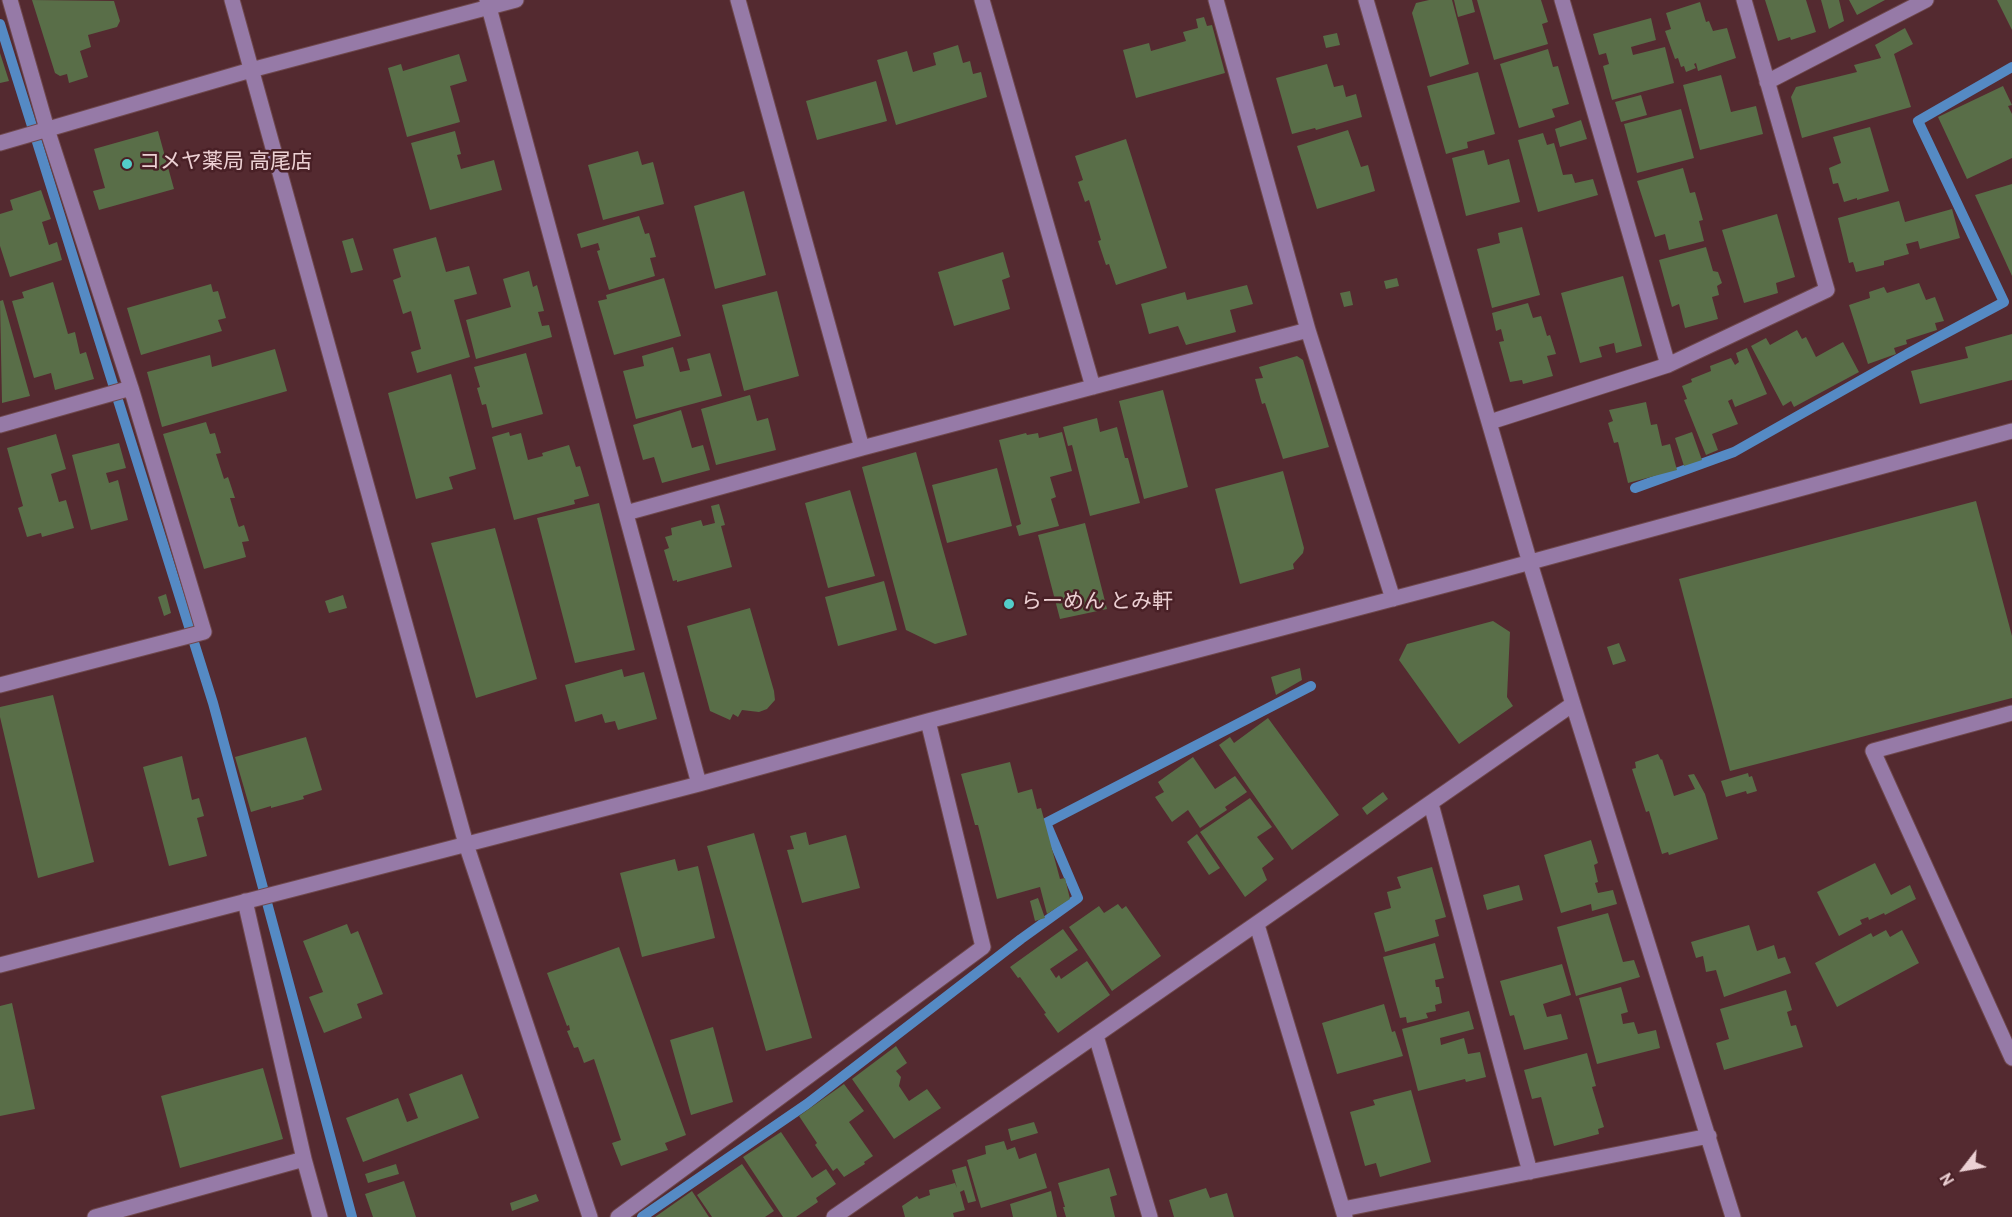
<!DOCTYPE html>
<meta charset="utf-8">
<style>
body{margin:0}
#map{position:relative;width:2012px;height:1217px;overflow:hidden;background:#542a30;font-family:Overpass,sans-serif}
canvas{display:block}
.north{position:absolute;left:1934px;top:1139px;width:60px;height:60px;-webkit-text-stroke:4px #492026;paint-order:stroke;rotate:239deg;font-size:16px;font-weight:700;line-height:24px;text-align:center;color:#ecd0d3}
.north::after{content:'';display:block;margin:auto;width:21px;height:27px;background:#ecd0d3;clip-path:polygon(50% 0,100% 100%,50% 72%,0 100%)}
</style>
<div id="map">
<canvas width="2012" height="1217"></canvas>
<div class="north">N</div>
</div>
<script>
const c = document.querySelector('canvas').getContext('2d');
c.lineJoin = 'round';
const toPath = rows => new Path2D(rows.map(r => 'M' + r).join(''));
function strokePath(path, color, width, dash) { c.strokeStyle = color; c.lineWidth = width; c.lineCap = dash ? 'butt' : 'round'; c.setLineDash(dash || []); c.stroke(path); }
function fill(path, color) { c.fillStyle = color; c.fill(path, 'evenodd'); }
function label(font, color, halo, rows, align = 'center') {
  c.font = font + ' Overpass,"Noto Sans JP",sans-serif'; c.lineWidth = 5; c.setLineDash([]); c.textBaseline = 'middle'; c.strokeStyle = halo; c.fillStyle = color; for (const [text, x, y, turn = 0] of rows) {
    c.save(); c.translate(x, y); c.rotate((+turn || 0) * Math.PI / 180); c.textAlign = isNaN(turn) ? turn : align; if (halo) c.strokeText(text, 0, 0); c.fillText(text, 0, 0); c.restore();
  }
}
strokePath(toPath([
 [0,24,213,703,352,1217],
 [1635,488,1734,452,1907,354,2004,302,1918,121,2012,67],
 [642,1217,807,1104,1021,939,1078,898,1046,823,1311,686]
]), '#558ac4', 10);
fill(toPath([
 [32,0,114,1,120,21,117,27,88,35,91,47,80,51,88,77,69,83,67,74,60,76,55,73],
 [1429,0,1452,0,1469,64,1430,77,1412,13,1416,3],
 [1454,0,1472,0,1475,12,1458,17],
 [1477,0,1541,0,1548,22,1542,24,1548,44,1494,60],
 [1765,0,1806,0,1816,32,1791,40,1790,37,1778,41],
 [1821,0,1839,0,1844,21,1829,29],
 [1849,0,1885,0,1857,15],
 [1997,0,2012,0,2012,30],
 [1700,2,1706,22,1709,21,1713,31,1727,28,1736,58,1698,71,1696,63,1694,64,1696,68,1686,72,1684,66,1681,67,1678,58,1675,59,1665,31,1671,29,1666,13],
 [1204,17,1207,26,1212,25,1225,73,1136,98,1123,50,1149,43,1151,51,1186,41,1183,32,1198,28,1196,19],
 [1651,18,1656,40,1631,47,1633,55,1665,47,1674,83,1612,100,1603,66,1609,64,1606,53,1599,55,1593,34],
 [1905,28,1913,44,1894,54,1911,107,1802,138,1791,97,1796,87,1857,72,1854,65,1881,58,1875,45],
 [1337,33,1340,45,1326,48,1323,36],
 [958,45,963,63,970,61,973,74,981,72,987,97,896,125,877,60,907,51,913,72,936,65,933,53],
 [1548,49,1553,67,1558,66,1569,104,1552,109,1555,117,1519,128,1500,64],
 [0,53,9,81,0,83],
 [459,54,467,81,450,86,460,122,407,137,388,68,401,64,403,71],
 [1327,64,1334,87,1343,85,1346,97,1356,94,1362,117,1316,130,1315,128,1292,134,1276,78],
 [1478,72,1495,134,1467,142,1468,148,1446,154,1427,86],
 [1721,75,1731,112,1756,106,1763,134,1700,150,1683,85],
 [876,81,887,121,817,140,806,101],
 [2003,86,2012,105,2008,106,2012,114,2012,158,1967,179,1938,117],
 [1641,95,1647,115,1621,122,1615,102],
 [1681,109,1694,158,1637,173,1624,124],
 [1581,120,1587,139,1560,147,1555,129],
 [1870,127,1889,191,1857,200,1857,198,1844,202,1838,183,1833,184,1829,168,1841,163,1833,137],
 [1348,130,1361,167,1368,165,1375,191,1317,209,1297,146],
 [158,131,174,189,99,210,93,191,105,188,94,149],
 [455,131,461,154,457,155,461,169,494,160,502,190,430,210,411,143],
 [1543,133,1547,145,1554,143,1563,175,1572,174,1575,183,1593,179,1598,195,1538,212,1518,140],
 [1126,139,1167,268,1116,285,1109,264,1106,265,1098,241,1101,240,1089,200,1085,202,1078,182,1083,180,1075,156],
 [1484,150,1488,165,1509,159,1520,202,1466,216,1452,158],
 [638,151,642,165,653,162,664,204,603,220,588,165],
 [1683,168,1690,193,1695,192,1703,220,1699,221,1704,241,1669,250,1665,234,1655,237,1637,181],
 [2012,184,2012,276,1975,195],
 [41,190,51,219,42,222,49,245,57,242,62,260,10,277,0,246,0,214,13,210,10,200],
 [744,191,766,275,715,289,694,206],
 [1899,201,1905,222,1952,209,1960,238,1920,249,1918,241,1906,244,1909,254,1884,261,1884,265,1856,272,1853,262,1849,263,1838,218],
 [1777,214,1795,277,1776,283,1778,293,1744,303,1722,230],
 [639,216,645,234,649,233,656,257,650,258,655,276,609,290,597,251,600,250,598,243,581,248,577,234],
 [1522,227,1540,295,1492,308,1477,249,1500,243,1498,233],
 [436,237,446,272,469,266,477,294,454,300,470,357,417,373,411,352,421,349,411,311,403,314,393,280,401,277,393,249],
 [353,238,363,270,351,273,342,241],
 [1706,247,1713,271,1718,272,1722,283,1717,286,1719,295,1712,297,1718,319,1685,328,1679,304,1672,307,1659,260],
 [1003,252,1010,277,1002,280,1010,309,954,326,938,272],
 [529,271,533,287,537,285,544,311,538,312,542,326,549,325,552,337,476,359,466,320,511,307,503,279],
 [1623,276,1642,346,1616,353,1614,343,1599,347,1602,357,1580,363,1561,293],
 [664,278,681,336,614,355,598,301,607,299,606,295],
 [1397,278,1399,286,1386,289,1384,281],
 [53,282,68,334,75,332,80,354,86,352,94,379,55,390,51,373,34,378,12,301,24,298,22,292],
 [1919,283,1926,300,1935,297,1944,321,1935,323,1937,330,1906,340,1907,344,1894,348,1896,354,1868,364,1849,305,1870,298,1869,292,1884,287,1887,293],
 [211,284,213,292,218,291,226,318,218,320,222,331,141,355,127,308],
 [1247,285,1253,304,1230,310,1236,332,1186,345,1178,326,1149,334,1141,304,1185,292,1187,300],
 [777,291,799,376,744,391,722,305],
 [1350,291,1353,305,1344,307,1340,293],
 [3,300,30,396,2,403,0,301],
 [1528,303,1533,318,1541,316,1547,336,1550,335,1556,354,1547,356,1553,376,1523,384,1522,380,1510,382,1499,342,1504,341,1501,329,1496,331,1492,313],
 [1797,330,1802,339,1806,337,1816,357,1843,342,1859,372,1794,407,1791,401,1783,406,1751,346,1766,338,1770,345],
 [2012,334,2012,380,1920,404,1911,371,1968,358,1965,347],
 [673,347,680,372,690,370,687,359,710,353,722,396,636,419,623,371,644,366,642,356],
 [1747,348,1767,394,1735,407,1732,399,1728,401,1738,424,1712,434,1718,450,1706,455,1684,400,1687,399,1682,386,1692,382,1691,379,1711,371,1710,366,1731,358,1735,365,1739,362,1736,353],
 [275,349,287,391,162,427,147,372,210,355,212,367],
 [526,353,543,414,492,428,486,404,482,405,477,388,480,387,474,367],
 [1297,356,1303,360,1329,447,1283,459,1265,403,1262,404,1255,379,1263,378,1259,367],
 [451,374,476,469,449,477,453,489,416,499,388,393],
 [1163,390,1188,487,1144,499,1119,401],
 [750,395,757,421,768,418,776,450,716,465,701,409],
 [1646,402,1651,425,1657,424,1662,446,1670,444,1677,470,1628,483,1618,442,1614,443,1608,423,1613,421,1609,410],
 [681,410,692,448,703,445,710,470,662,483,654,457,643,460,633,425],
 [1097,418,1100,432,1117,427,1125,458,1128,458,1140,503,1090,516,1072,445,1068,446,1063,427],
 [206,422,210,434,215,433,221,453,216,454,224,479,228,477,235,498,230,498,238,525,239,527,244,525,249,541,242,542,246,557,204,569,163,434],
 [509,432,510,436,521,433,528,460,543,456,542,453,569,445,576,467,580,466,589,496,574,500,575,504,514,520,492,437],
 [1062,432,1072,471,1050,477,1056,497,1051,499,1059,526,1019,536,1016,526,1021,524,999,440,1026,433,1027,435,1038,433,1039,438],
 [1692,432,1702,460,1684,466,1675,438],
 [56,434,66,469,51,474,59,502,66,500,74,528,42,537,41,533,27,537,18,508,23,506,7,448],
 [119,443,126,468,106,473,109,483,118,480,128,520,91,530,72,455],
 [916,452,967,635,935,644,906,630,862,467],
 [997,468,1012,526,947,543,932,485],
 [1283,471,1304,548,1303,553,1293,564,1294,569,1240,584,1215,489],
 [850,490,875,576,828,588,805,503],
 [1976,501,2012,636,2012,698,1730,771,1679,579],
 [599,503,635,650,575,663,537,518],
 [719,504,725,525,721,526,732,567,677,582,677,580,673,581,664,550,669,548,665,537,672,535,671,528,701,520,703,526,715,523,711,506],
 [1085,523,1107,609,1060,619,1038,535],
 [495,528,537,679,476,698,431,543],
 [884,581,897,630,838,646,825,597],
 [166,594,171,613,164,616,158,597],
 [343,595,347,608,329,613,325,601],
 [750,608,774,691,775,700,767,709,759,712,742,710,738,717,733,714,730,720,710,711,687,626],
 [1493,621,1510,632,1507,697,1513,706,1459,744,1399,660,1407,644],
 [1619,643,1626,661,1613,665,1607,647],
 [1300,668,1302,680,1276,695,1271,677],
 [622,669,624,677,644,672,657,719,618,730,615,721,605,723,602,714,575,722,565,685],
 [53,695,94,862,38,878,0,717,0,707],
 [1268,718,1339,815,1292,850,1219,745,1230,737,1234,743],
 [306,737,322,790,303,796,304,799,271,808,271,806,251,812,235,757],
 [1658,754,1661,760,1662,759,1674,796,1695,789,1688,775,1694,774,1705,794,1718,839,1669,855,1668,852,1662,854,1649,811,1646,812,1632,769,1636,768,1635,762],
 [182,756,192,800,199,798,204,816,197,818,207,856,169,866,143,767],
 [1193,757,1215,789,1235,776,1247,792,1225,807,1227,810,1200,828,1188,810,1172,822,1155,797,1164,792,1158,782],
 [1010,762,1018,793,1032,789,1037,809,1041,808,1060,879,1065,878,1070,899,1047,914,1040,887,997,899,978,825,975,825,961,774],
 [1748,773,1749,777,1752,776,1757,791,1747,794,1746,791,1726,797,1721,781],
 [1383,792,1388,799,1367,815,1362,808],
 [1250,798,1272,827,1257,837,1274,859,1262,868,1267,880,1245,897,1200,832],
 [806,832,809,845,846,835,860,888,802,903,787,850,794,849,790,836],
 [754,833,812,1038,766,1051,707,846],
 [1197,834,1220,868,1209,875,1187,842],
 [1591,840,1598,863,1594,865,1598,882,1595,883,1598,893,1613,890,1617,904,1592,911,1591,904,1561,913,1544,855],
 [675,859,678,871,698,866,715,938,642,957,620,873],
 [1875,863,1891,895,1910,885,1916,899,1885,915,1884,913,1869,920,1868,917,1860,920,1862,924,1839,936,1817,892],
 [1432,867,1446,917,1435,920,1439,936,1385,952,1374,913,1391,908,1387,892,1401,888,1397,877],
 [1519,885,1523,900,1487,910,1483,895],
 [1038,898,1045,918,1035,921,1030,901],
 [1118,904,1122,909,1126,906,1161,956,1112,991,1069,927,1099,906,1104,913],
 [1608,913,1623,962,1634,960,1640,977,1576,996,1557,927],
 [347,924,351,934,358,931,383,994,357,1004,362,1018,324,1033,309,997,323,992,303,941],
 [1749,925,1757,951,1774,945,1778,959,1785,957,1791,973,1724,997,1716,970,1706,972,1703,956,1696,958,1691,942],
 [1063,929,1078,950,1050,969,1056,978,1059,975,1061,979,1087,961,1110,995,1058,1033,1044,1014,1046,1013,1020,977,1018,978,1010,967],
 [1886,930,1890,937,1902,930,1919,963,1837,1007,1815,963,1871,933,1873,937],
 [1435,943,1444,978,1435,980,1436,987,1439,987,1442,1003,1435,1005,1436,1011,1426,1013,1428,1018,1407,1023,1406,1017,1400,1018,1383,957],
 [619,947,686,1135,665,1143,668,1150,621,1166,612,1143,621,1140,594,1059,584,1063,578,1047,574,1048,567,1031,570,1030,569,1025,567,1026,547,973],
 [1562,964,1571,995,1543,1004,1547,1017,1561,1014,1568,1039,1524,1050,1514,1015,1510,1016,1500,981],
 [1621,987,1628,1012,1621,1014,1623,1024,1634,1022,1638,1034,1656,1030,1660,1048,1597,1064,1579,998],
 [1786,990,1792,1010,1787,1012,1791,1026,1796,1025,1803,1047,1724,1070,1716,1043,1729,1039,1720,1009],
 [12,1003,35,1109,0,1116,0,1006],
 [1384,1004,1392,1032,1395,1031,1403,1056,1337,1074,1322,1023],
 [1469,1011,1474,1029,1440,1038,1441,1045,1464,1038,1468,1054,1480,1052,1486,1077,1466,1082,1465,1079,1418,1091,1402,1029],
 [713,1027,733,1102,691,1115,670,1040],
 [896,1046,907,1063,896,1071,901,1077,899,1086,909,1101,927,1089,941,1108,894,1139,852,1079],
 [1587,1053,1596,1086,1592,1087,1604,1127,1598,1129,1599,1134,1554,1146,1541,1097,1532,1099,1524,1070],
 [263,1068,283,1139,180,1168,161,1096],
 [462,1074,479,1118,363,1162,346,1118,398,1098,407,1122,418,1118,409,1094],
 [844,1084,864,1111,849,1122,873,1156,864,1162,865,1164,844,1177,837,1168,833,1171,815,1145,817,1143,799,1116],
 [1411,1090,1431,1162,1380,1177,1376,1163,1365,1166,1350,1112,1375,1105,1373,1100],
 [1034,1122,1038,1133,1011,1141,1008,1129],
 [781,1132,812,1178,826,1169,836,1184,816,1198,818,1202,796,1217,783,1217,743,1157],
 [1004,1141,1007,1150,1015,1147,1019,1159,1036,1153,1047,1188,981,1208,967,1160,986,1154,985,1146],
 [396,1164,399,1174,368,1183,365,1174],
 [742,1164,774,1211,765,1217,712,1217,697,1195],
 [966,1166,976,1201,968,1203,964,1190,960,1192,965,1210,953,1213,954,1217,905,1217,902,1206,917,1196,919,1199,930,1195,929,1190,955,1183,957,1188,952,1170],
 [1109,1168,1117,1195,1110,1197,1115,1217,1066,1217,1063,1207,1065,1207,1058,1183],
 [404,1181,416,1217,373,1217,365,1194],
 [1206,1188,1210,1198,1227,1193,1234,1217,1174,1217,1169,1200],
 [692,1191,709,1217,655,1217],
 [1051,1191,1057,1217,1013,1217,1010,1204],
 [536,1194,539,1201,512,1211,510,1203]
]), '#596e48');
const minor = toPath([
 [232,0,466,844,590,1217],
 [487,0,699,784],
 [738,0,862,448,1308,330],
 [982,0,1093,387],
 [1216,0,1308,330,1393,599],
 [1562,0,1668,365],
 [1767,82,1926,0],
 [0,143,251,70,516,0],
 [1490,422,1668,365,1827,290,1744,0],
 [0,425,131,388],
 [626,513,862,448],
 [0,685,204,632,131,388,47,129,10,0],
 [1573,704,1733,1217],
 [2012,713,1873,751,2012,1058],
 [1431,804,1530,1172],
 [245,901,304,1159],
 [1257,925,1345,1217],
 [0,965,699,784,928,721,1472,578,2012,431],
 [1096,1036,1150,1217],
 [1343,1209,1709,1136],
 [95,1217,304,1159,320,1217],
 [618,1217,983,947,928,721],
 [834,1217,1573,704,1530,563,1366,0]
]);
strokePath(minor, '#6f484d', 17);
strokePath(minor, '#967aa7', 15);
for (const [x, y, r, color] of [
 [127,164,6,"#53cdc9"],
 [1009,604,6,"#53cdc9"]
]) { const dot = new Path2D(); dot.arc(x, y, r, 0, 2 * Math.PI); c.fillStyle = color; c.fill(dot); strokePath(dot, '#492026', 2); }
label('21px', '#ecd0d3', '#492026', [
 ["コメヤ薬局 高尾店",139,164],
 ["らーめん とみ軒",1021,604]
], 'left');
</script>
